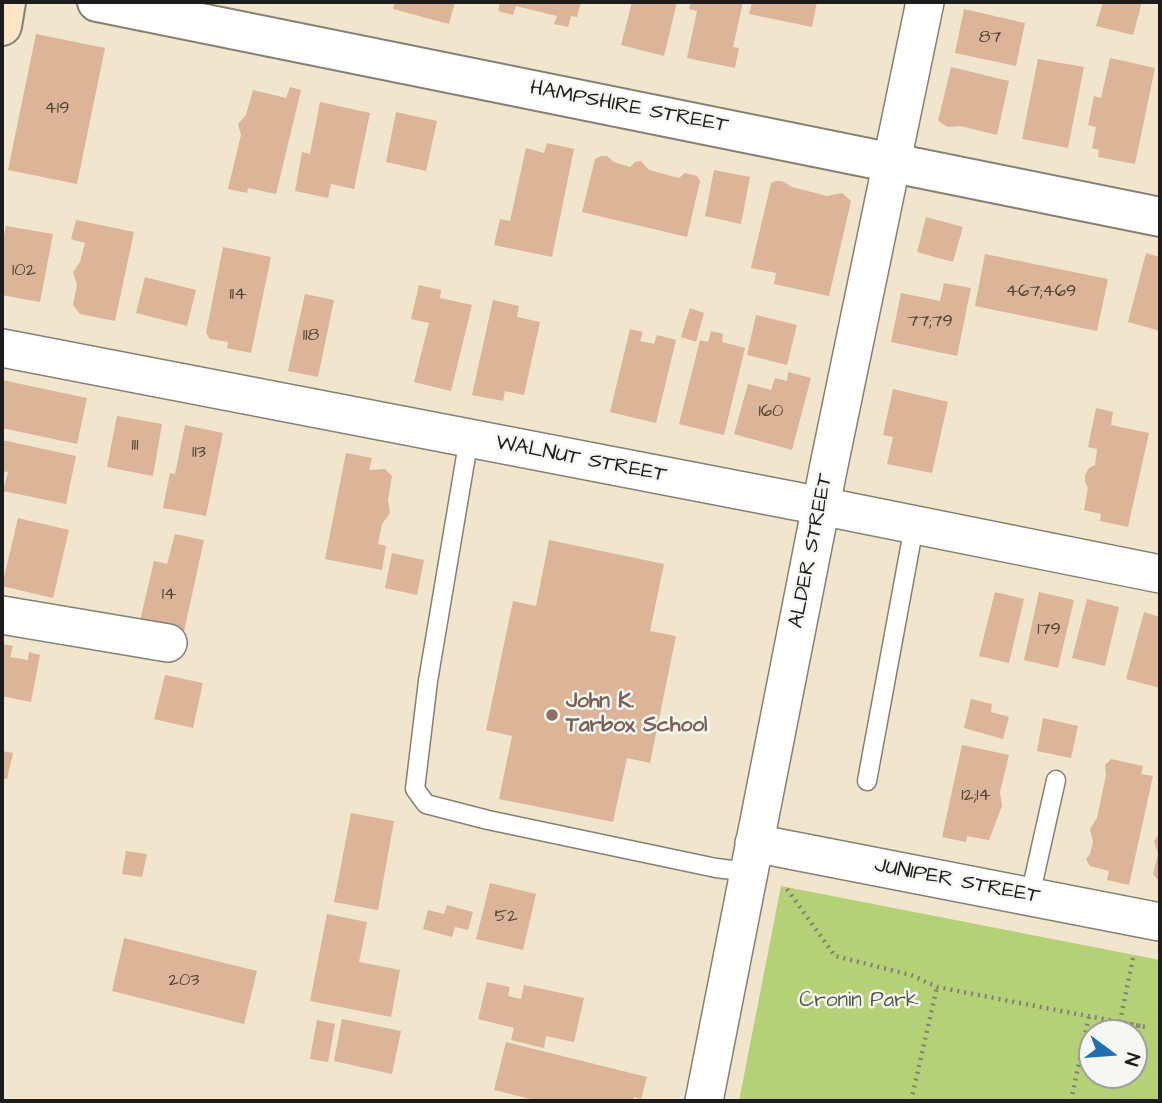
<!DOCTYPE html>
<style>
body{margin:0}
#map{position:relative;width:1162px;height:1103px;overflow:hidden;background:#f1e5cd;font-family:"Architects Daughter",sans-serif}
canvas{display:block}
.frame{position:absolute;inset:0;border:4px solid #1c1c1c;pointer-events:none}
.north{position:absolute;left:1078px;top:1019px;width:70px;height:70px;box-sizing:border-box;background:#f6f6f2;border:2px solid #9f9f9c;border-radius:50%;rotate:106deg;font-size:19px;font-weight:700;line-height:28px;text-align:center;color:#1c1c1c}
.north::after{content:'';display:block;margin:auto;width:24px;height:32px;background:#1f6fb2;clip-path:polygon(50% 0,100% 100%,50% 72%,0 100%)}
</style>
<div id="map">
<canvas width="1162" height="1103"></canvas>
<div class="frame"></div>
<div class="north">N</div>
</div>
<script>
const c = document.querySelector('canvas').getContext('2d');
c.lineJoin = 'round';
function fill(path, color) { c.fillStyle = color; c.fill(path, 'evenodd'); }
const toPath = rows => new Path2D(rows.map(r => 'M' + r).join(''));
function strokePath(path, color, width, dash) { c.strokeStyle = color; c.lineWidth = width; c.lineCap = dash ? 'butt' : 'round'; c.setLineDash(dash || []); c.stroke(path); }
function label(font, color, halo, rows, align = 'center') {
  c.font = font + ' "Architects Daughter",sans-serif'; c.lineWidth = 5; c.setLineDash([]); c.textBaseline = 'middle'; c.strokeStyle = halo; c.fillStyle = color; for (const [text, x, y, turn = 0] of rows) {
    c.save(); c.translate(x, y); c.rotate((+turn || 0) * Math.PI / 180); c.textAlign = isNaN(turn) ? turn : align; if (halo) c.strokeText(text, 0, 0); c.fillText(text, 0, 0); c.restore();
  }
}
fill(toPath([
 [781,886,1160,960,1160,1101,739,1101],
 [1092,1033,1134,1033,1134,1075,1092,1075]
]), '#b4d177');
fill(toPath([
 [395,2,455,2,449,24,393,9],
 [500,2,581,2,577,17,571,16,568,27,554,24,557,16,516,6,513,15,498,11],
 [632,2,677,2,664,56,621,45],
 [691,2,743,2,733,47,739,48,735,68,687,58,697,11,689,9],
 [752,2,817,2,812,27,749,14],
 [1103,2,1142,2,1133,35,1096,26],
 [964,9,1025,23,1016,66,955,53],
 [36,34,105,48,77,184,8,170],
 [1110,58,1155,68,1135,164,1098,157,1099,150,1092,148,1096,127,1088,125,1094,96,1101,98],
 [1038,59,1084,67,1068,148,1022,139],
 [951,67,1009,81,997,135,960,126,948,127,938,121],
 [290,87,301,90,276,194,248,188,247,193,228,189,241,135,238,124,246,115,253,90,286,98],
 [320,102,370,113,354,189,331,184,328,198,295,191,302,152,310,154],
 [396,112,437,121,426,171,386,162],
 [547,143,574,149,552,257,494,245,500,219,510,221,526,148,544,153],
 [601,156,607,156,614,162,630,167,635,162,641,161,649,170,679,178,685,173,697,176,700,181,687,237,582,212,595,159],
 [714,170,750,177,741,224,705,216],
 [776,181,782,181,792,187,827,196,842,193,851,201,829,296,774,284,776,273,751,268,771,183],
 [926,217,963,227,953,262,917,252],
 [76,220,134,232,115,321,80,314,73,305,77,285,73,272,80,262,85,243,71,239],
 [6,226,53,234,40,302,2,295,2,248],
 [223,247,271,257,251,353,227,348,228,342,210,339,206,333],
 [1146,253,1160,257,1160,331,1128,322],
 [985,254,1108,279,1097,331,975,306],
 [145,277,196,290,187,326,136,313],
 [944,283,971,288,957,356,891,342,901,293,940,301],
 [419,285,441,290,440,298,472,305,451,391,414,382,429,323,411,319],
 [305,294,334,300,318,377,288,371],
 [493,300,519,306,517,317,540,322,524,395,505,391,503,401,472,395],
 [690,308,704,313,696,342,681,337],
 [756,315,797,325,787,365,747,355],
 [630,329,643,332,640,341,654,344,657,335,676,340,656,423,610,412],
 [711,331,723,334,722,342,745,348,724,435,679,424,700,340,708,342],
 [788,372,811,378,792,450,734,434,748,384,771,390,775,378,787,381],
 [2,380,87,398,77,444,2,428],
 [893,389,948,402,932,473,887,464,893,437,883,435],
 [1096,408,1113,412,1111,425,1149,433,1128,527,1100,521,1101,514,1084,510,1088,488,1085,482,1085,475,1089,468,1095,465,1097,449,1088,447],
 [117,416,162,424,153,476,107,467],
 [185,425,223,433,206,516,163,508,170,473,175,474],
 [2,440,76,456,66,504,3,491,8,472,2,471],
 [346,453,372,458,369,470,385,469,392,476,388,500,390,513,382,524,378,544,386,546,382,570,325,559],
 [18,518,69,530,53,598,2,586],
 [175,534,204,540,183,636,139,625,154,561,167,564],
 [549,540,664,564,650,631,676,636,650,763,627,758,613,822,499,799,512,736,486,730,513,601,536,606],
 [392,553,424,560,417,595,385,588],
 [995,592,1024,599,1009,663,979,656],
 [1039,592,1074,600,1058,668,1024,660],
 [1087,599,1119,607,1105,666,1072,658],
 [1144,612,1160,617,1160,688,1126,679],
 [2,644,13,646,10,657,28,660,29,652,40,655,31,702,2,696],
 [165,675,203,683,193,728,154,719],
 [971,699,992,704,991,712,1009,717,1003,739,964,728],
 [1043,718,1078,726,1071,758,1037,751],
 [962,745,1009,755,1000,792,1002,806,989,840,967,836,966,842,942,837],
 [2,751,13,753,7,779,2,778],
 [1111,759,1143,766,1141,774,1153,776,1129,885,1107,880,1109,871,1090,866,1086,859,1090,854,1093,842,1090,829,1097,818,1106,775,1105,765],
 [351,813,394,821,378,910,334,902],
 [1160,833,1160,883,1153,874,1158,854,1154,841],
 [126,851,147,854,142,877,122,874],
 [490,883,536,894,523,950,476,939],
 [447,905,473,912,468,930,455,927,452,937,423,929,428,910,444,914],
 [327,914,367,922,359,962,400,970,391,1017,310,1001],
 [124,938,257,971,244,1024,112,991],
 [487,982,510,987,508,996,521,999,524,985,584,998,574,1042,546,1036,544,1048,511,1040,514,1028,478,1019],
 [342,1019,401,1031,392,1074,334,1061],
 [317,1020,335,1024,328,1062,310,1059],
 [506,1042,647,1077,641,1099,634,1097,633,1101,539,1101,494,1090]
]), '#dcb497');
const service = toPath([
 [469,438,428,681,415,789,426,804,488,820,716,868,749,872],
 [867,781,914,526],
 [1030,896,1056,780]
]);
const minor = toPath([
 [2,348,821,506,1160,574],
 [2,615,168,643],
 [754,843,1160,922],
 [704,1101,828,470,925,2]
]);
const tertiary = toPath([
 [97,2,1160,217]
]);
const secondary = toPath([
 [2,26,6,2]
]);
strokePath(service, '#868074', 21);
strokePath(minor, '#868074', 40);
strokePath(tertiary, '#868074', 42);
strokePath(secondary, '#868074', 42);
strokePath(toPath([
 [787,889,835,956,911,975,937,987,1145,1027,1120,1022,1134,953],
 [911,1101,937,987],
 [1071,1101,1089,1016]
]), '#868074', 4.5, [2, 5]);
strokePath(service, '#fff', 18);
strokePath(minor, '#fff', 37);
strokePath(tertiary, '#fff', 38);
strokePath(secondary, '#fde5c5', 38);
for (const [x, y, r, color] of [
 [552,715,7,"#8d6e63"]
]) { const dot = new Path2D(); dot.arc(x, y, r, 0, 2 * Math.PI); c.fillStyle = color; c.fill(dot); strokePath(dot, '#f6f6f2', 2.5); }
label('18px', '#4c423b', null, [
 ["87",990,38],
 ["419",57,109],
 ["102",24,271],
 ["467;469",1041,292],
 ["114",238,295],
 ["77;79",930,322],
 ["118",311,336],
 ["160",771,412],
 ["111",135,446],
 ["113",199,453],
 ["14",169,595],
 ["179",1049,630],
 ["12;14",976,796],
 ["52",506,917],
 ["203",184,981]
]);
label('21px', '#1c1c1c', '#f6f6f2', [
 ["HAMPSHIRE STREET",629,108,11],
 ["WALNUT STREET",581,460,11],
 ["ALDER STREET",812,551,-79],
 ["JUNIPER STREET",957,882,11]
]);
label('bold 21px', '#785e54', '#f6f6f2', [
 ["John K.",566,703],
 ["Tarbox School",566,727]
], 'left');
label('21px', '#515b3c', '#f6f6f2', [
 ["Cronin Park",859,1002]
]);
</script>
